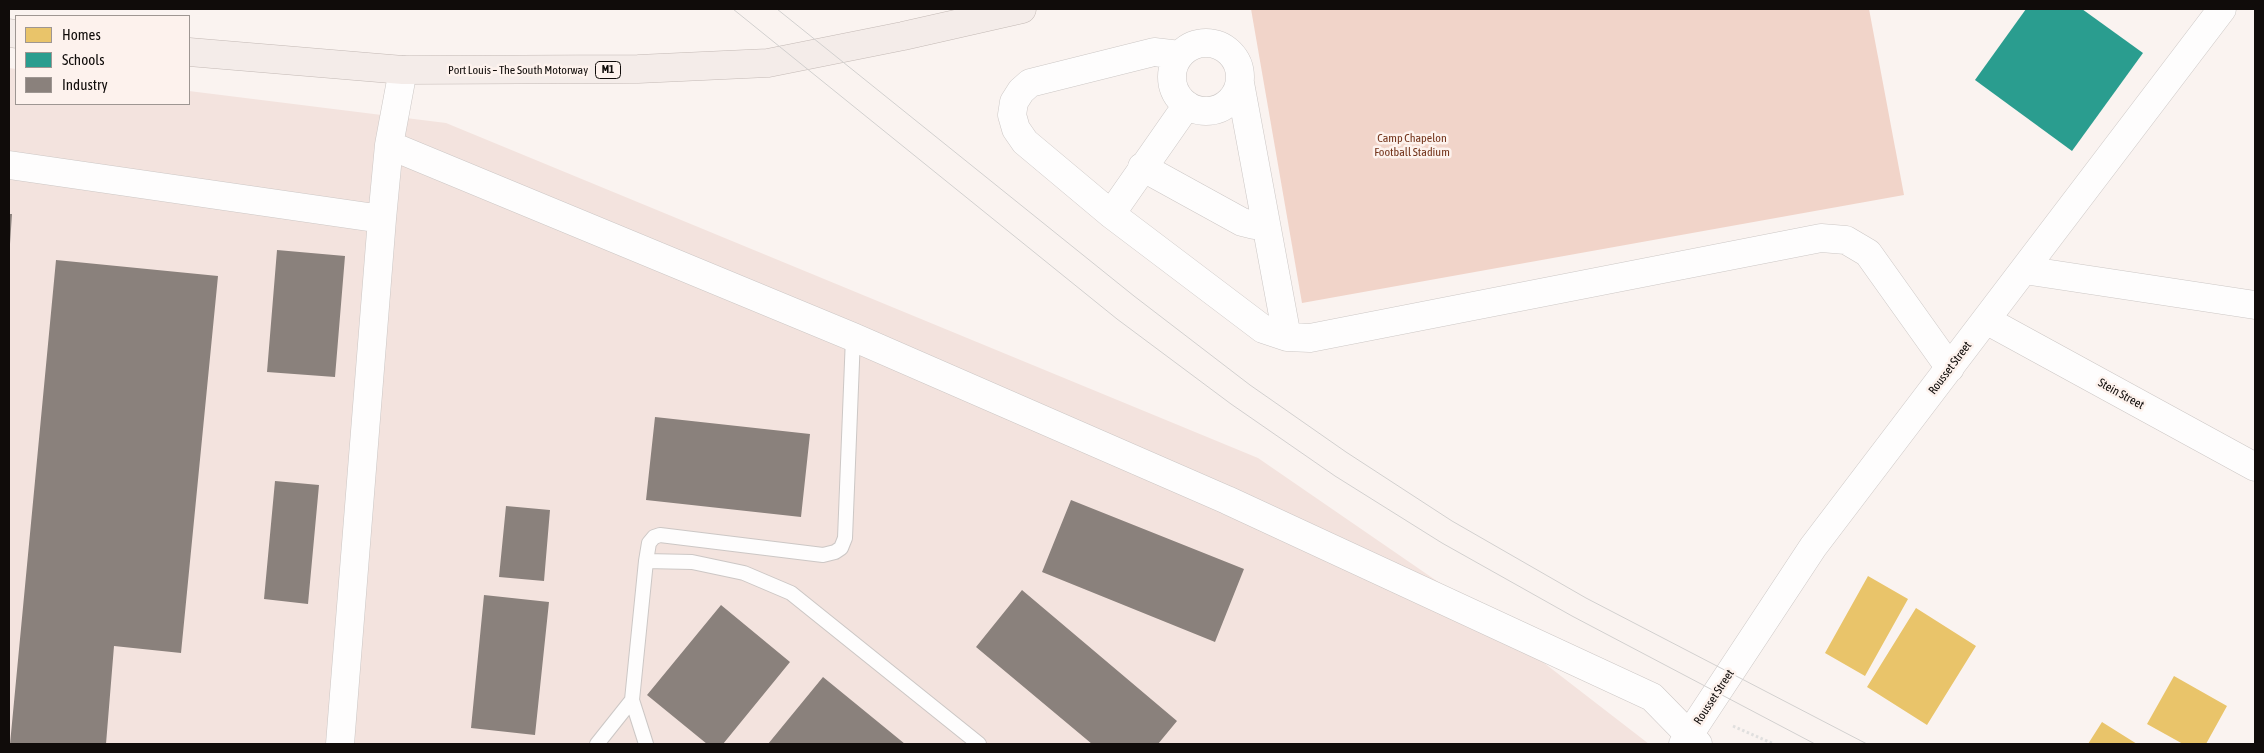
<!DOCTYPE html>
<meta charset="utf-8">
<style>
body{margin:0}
#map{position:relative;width:2264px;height:753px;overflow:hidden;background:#faf3f0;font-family:"Asap Condensed",sans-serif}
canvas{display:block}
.frame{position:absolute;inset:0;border:10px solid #100c0a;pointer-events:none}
.legend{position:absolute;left:15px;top:15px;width:175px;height:90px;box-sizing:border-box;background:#fdf2ed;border:1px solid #9e9692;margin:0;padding:6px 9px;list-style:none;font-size:15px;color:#100c0a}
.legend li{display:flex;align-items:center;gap:10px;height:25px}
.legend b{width:25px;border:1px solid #9e9692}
</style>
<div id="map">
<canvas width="2264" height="753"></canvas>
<div class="frame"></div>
<ul class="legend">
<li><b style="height:14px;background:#e9c46a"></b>Homes</li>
<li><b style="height:14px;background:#2a9d8f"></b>Schools</li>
<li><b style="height:14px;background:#8a817c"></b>Industry</li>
</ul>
</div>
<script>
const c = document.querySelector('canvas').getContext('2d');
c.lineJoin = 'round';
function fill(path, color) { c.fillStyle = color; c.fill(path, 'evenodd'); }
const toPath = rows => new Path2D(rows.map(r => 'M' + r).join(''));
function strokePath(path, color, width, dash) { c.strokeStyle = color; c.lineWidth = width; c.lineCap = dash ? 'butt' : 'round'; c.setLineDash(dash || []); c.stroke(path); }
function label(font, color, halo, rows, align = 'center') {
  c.font = font + ' "Asap Condensed",sans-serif'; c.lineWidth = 5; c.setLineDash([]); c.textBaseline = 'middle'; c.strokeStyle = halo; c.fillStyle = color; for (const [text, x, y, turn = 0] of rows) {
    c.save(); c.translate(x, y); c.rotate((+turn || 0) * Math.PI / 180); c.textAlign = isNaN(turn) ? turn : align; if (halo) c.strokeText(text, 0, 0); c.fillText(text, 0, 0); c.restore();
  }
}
fill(toPath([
 [9,68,16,69,16,104,189,104,189,91,446,123,1258,458,1447,588,1649,744,9,744]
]), '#f3e3de');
fill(toPath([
 [1251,9,1869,9,1904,195,1302,303]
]), '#f1d4c9');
fill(toPath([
 [1868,576,1908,599,1865,676,1825,653],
 [1916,608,1976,646,1927,725,1867,687],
 [2174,676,2227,706,2206,744,2183,744,2147,724],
 [2102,722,2137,744,2088,744]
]), '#e9c46a');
fill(toPath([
 [2026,9,2082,9,2143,53,2072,151,1975,80]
]), '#2a9d8f');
fill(toPath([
 [9,214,12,214,10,244,9,244],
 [277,250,345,256,335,377,267,372],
 [56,260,218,276,181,653,114,646,106,744,10,744],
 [655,417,810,434,801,517,646,500],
 [275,481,319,485,308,604,264,599],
 [1071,500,1244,569,1215,642,1042,572],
 [506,506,550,510,544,581,499,577],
 [1022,590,1177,721,1158,744,1092,744,976,647],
 [484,595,549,602,535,735,471,728],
 [721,605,790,662,723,744,707,744,647,695],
 [823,677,905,744,768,744]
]), '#8a817c');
const lane = toPath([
 [646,561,649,543,654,537,660,535,823,555,835,552,841,548,845,538,853,337],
 [597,744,632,700],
 [646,744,632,700,646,561,692,562,744,573,791,593,979,744]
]);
const street = toPath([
 '1172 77a34 34 0 1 1 68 0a34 34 0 1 1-68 0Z',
 [1180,55,1154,52,1030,83,1021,91,1014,102,1012,115,1016,129,1025,142,1111,214,1263,329,1287,337,1310,338,1821,238,1846,240,1868,253,1950,368],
 [1240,83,1287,337],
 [389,145,853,337,1227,500,1652,697,1698,744],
 [9,165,382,219],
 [1142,167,1242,222,1254,225,1266,224],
 [1111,214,1187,105],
 [2024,270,2255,305],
 [1986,320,2255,467],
 [340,744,382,219,389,145,403,70],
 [1683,744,1813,547,2222,9]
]);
const highway = toPath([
 [9,33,16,34],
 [189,52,403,70,638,69,768,63,903,36,1022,9]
]);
strokePath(lane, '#ccc7c5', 16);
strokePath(street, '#ccc7c5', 29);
strokePath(highway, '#c3b9b5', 29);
strokePath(toPath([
 [1733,726,1774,744]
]), '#e0dfde', 3, [2.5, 2.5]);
strokePath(lane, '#fefdfd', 14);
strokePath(street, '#fefdfd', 28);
strokePath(highway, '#f4ece9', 28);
strokePath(toPath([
 [733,9,1117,319,1231,404,1335,476,1442,543,1572,616,1815,744],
 [777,9,1134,296,1250,385,1346,452,1452,521,1586,598,1867,744]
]), '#d2d0cf', 1);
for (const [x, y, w] of [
 [608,70,25]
]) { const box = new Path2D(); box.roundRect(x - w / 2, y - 8.5, w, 17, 4); c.fillStyle = '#fdf2ed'; c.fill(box); strokePath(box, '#100c0a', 1); }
label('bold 11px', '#100c0a', null, [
 ["M1",608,70]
]);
label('12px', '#100c0a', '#fdf2ed', [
 ["Port Louis – The South Motorway",518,70],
 ["Rousset Street",1950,368,-53],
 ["Stein Street",2121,394,29],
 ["Rousset Street",1714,697,-57]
]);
label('12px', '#74351c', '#fdf2ed', [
 ["Camp Chapelon",1412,138],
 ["Football Stadium",1412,152]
]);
</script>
